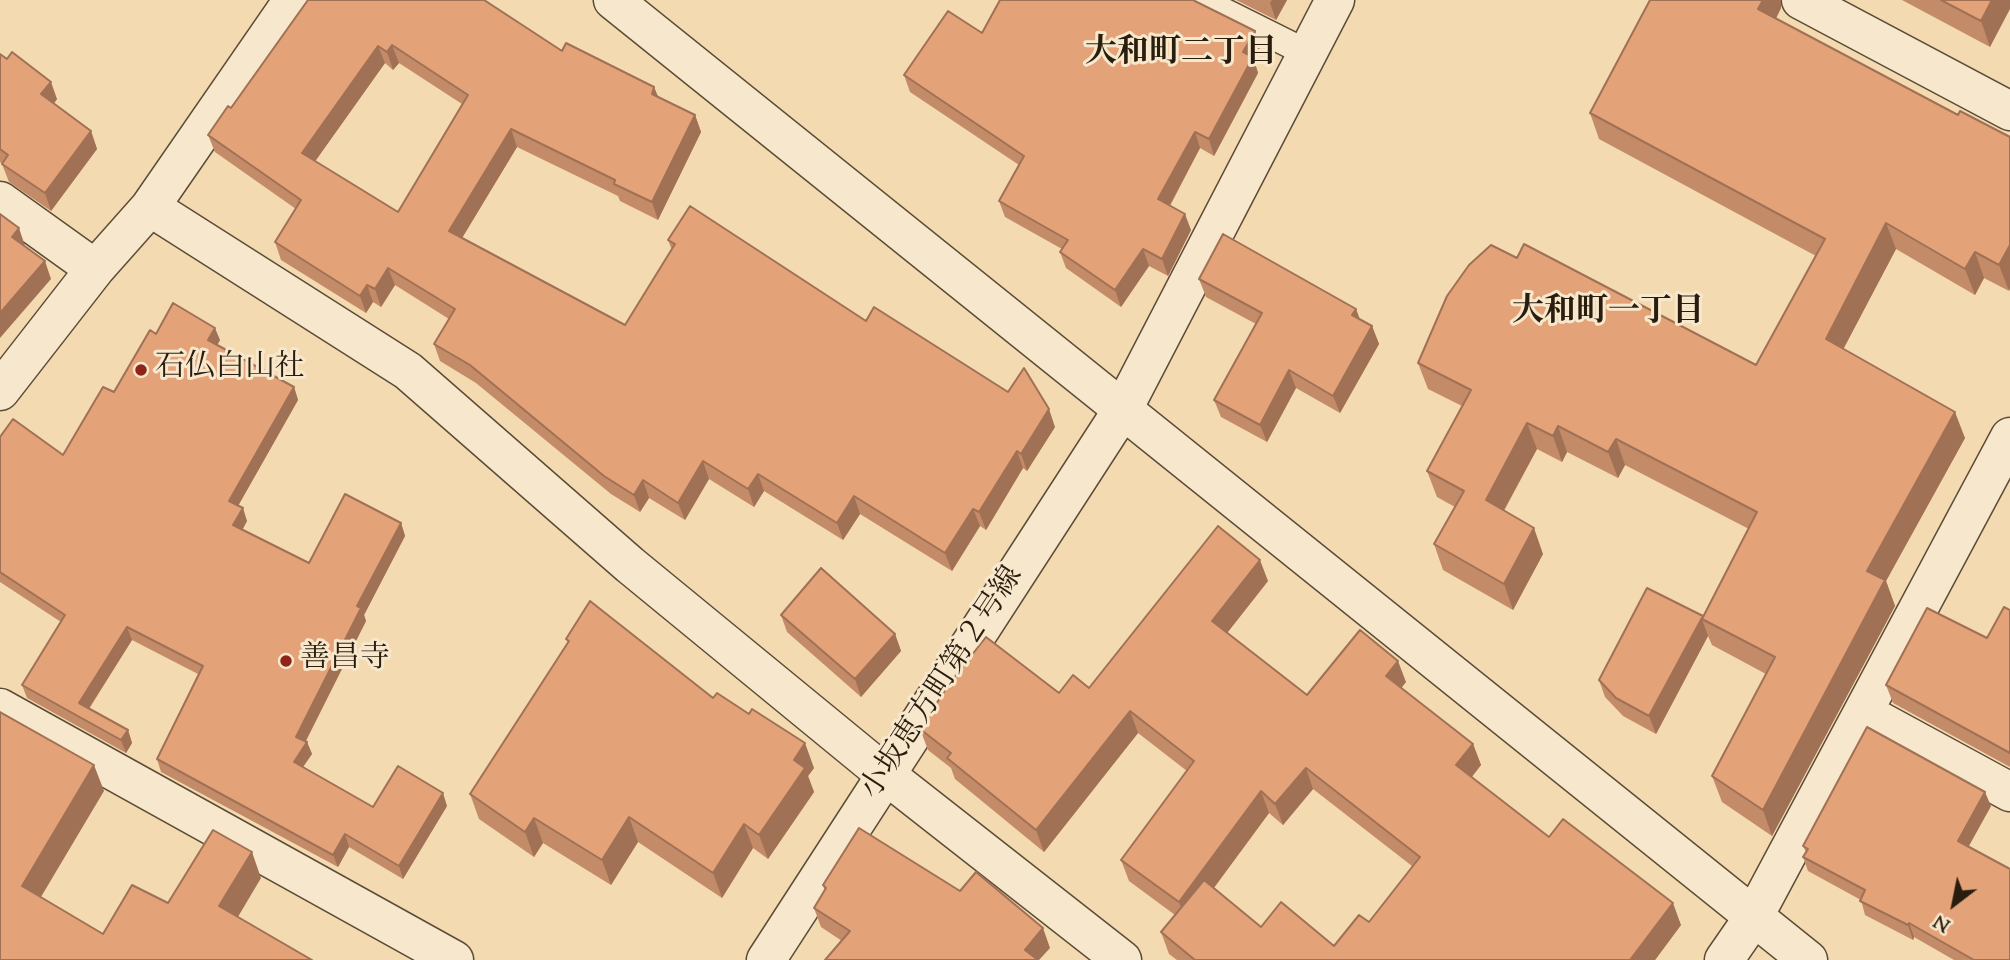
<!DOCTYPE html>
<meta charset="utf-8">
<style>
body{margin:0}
#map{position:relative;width:2010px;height:960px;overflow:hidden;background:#f3dab1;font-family:"Sorts Mill Goudy",serif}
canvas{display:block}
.north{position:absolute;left:1919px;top:869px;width:70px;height:70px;-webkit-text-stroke:5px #f7e7cc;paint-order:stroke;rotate:212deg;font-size:19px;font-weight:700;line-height:28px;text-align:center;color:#291d0e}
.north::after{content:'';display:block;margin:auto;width:24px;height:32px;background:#291d0e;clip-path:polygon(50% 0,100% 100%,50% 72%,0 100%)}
</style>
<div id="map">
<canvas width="2010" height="960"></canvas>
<div class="north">N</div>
</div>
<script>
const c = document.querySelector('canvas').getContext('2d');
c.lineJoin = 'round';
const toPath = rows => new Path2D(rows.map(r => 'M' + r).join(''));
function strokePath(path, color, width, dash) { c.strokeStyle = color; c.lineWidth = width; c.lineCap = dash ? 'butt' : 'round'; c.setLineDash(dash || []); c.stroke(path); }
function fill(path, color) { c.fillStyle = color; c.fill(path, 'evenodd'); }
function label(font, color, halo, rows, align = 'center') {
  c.font = font + ' "Sorts Mill Goudy","Noto Serif JP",serif'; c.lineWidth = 6; c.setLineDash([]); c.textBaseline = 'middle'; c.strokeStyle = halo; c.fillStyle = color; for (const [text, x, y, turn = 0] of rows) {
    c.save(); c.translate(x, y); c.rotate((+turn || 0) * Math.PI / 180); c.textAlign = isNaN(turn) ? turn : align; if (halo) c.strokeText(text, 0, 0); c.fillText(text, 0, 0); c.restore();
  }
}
const service = toPath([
 [1201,0,1307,53]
]);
const minor = toPath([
 [1801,0,2010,111],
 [0,201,95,269],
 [150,207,408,371,630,565,886,775,1122,960],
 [0,391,95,269,150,207,293,0],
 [0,708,454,960],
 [1863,712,2010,792],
 [766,960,1123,409,1335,0],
 [1724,960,1753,918,2010,437]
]);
const tertiary = toPath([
 [613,0,1808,960]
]);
strokePath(service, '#5c4c37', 29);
strokePath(minor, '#5c4c37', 41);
strokePath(tertiary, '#5c4c37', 41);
strokePath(service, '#f7e7cc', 26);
strokePath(minor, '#f7e7cc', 38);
strokePath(tertiary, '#f7e7cc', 38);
fill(toPath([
 [308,0,562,51,654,87,658,97,695,115,701,132,658,220,620,201,618,196,517,147,462,238,625,325,672,250,668,240,866,321,1055,427,1027,471,1023,468,986,530,980,526,952,571,860,514,843,540,764,491,754,507,709,479,685,520,649,498,640,512,611,494,476,383,440,361,434,344,449,319,395,285,381,307,373,302,366,313,281,260,275,242,296,209,215,152,208,135,231,108],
 [385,63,393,70,399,63,462,104,398,212,315,161],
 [1236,0,1287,0,1276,20],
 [1902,0,2010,0,1990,47],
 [1781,8,1776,18,1958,115,2009,291,1984,278,1975,295,1896,249,1843,349,1965,438,1886,581,1895,606,1772,836,1722,802,1712,776,1766,674,1712,645,1708,636,1656,734,1623,716,1605,697,1599,680,1703,617,1749,529,1625,465,1618,478,1567,452,1562,462,1537,449,1504,511,1543,554,1513,610,1443,570,1434,544,1455,507,1437,497,1427,471,1462,406,1428,389,1418,363,1517,258,1756,365,1816,256,1599,139,1590,113],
 [1255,31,1260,47,1254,60,1258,73,1214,156,1200,148,1170,206,1191,230,1168,276,1149,266,1121,307,1066,268,1060,252,1062,249,1005,217,999,201,1019,165,910,92,904,75,982,33],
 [0,54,57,99,54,103,91,131,97,149,51,211,9,182,2,164,0,162],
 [1199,279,1356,309,1360,319,1372,326,1379,344,1340,413,1296,388,1267,442,1221,417,1214,400,1256,324,1206,297],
 [156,334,220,340,217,345,294,387,298,400,238,506,247,521,242,530,309,563,401,523,405,536,364,615,366,621,306,741,307,742,312,754,303,767,373,807,447,806,403,879,349,847,338,867,161,772,157,759,198,674,132,640,89,709,128,730,132,743,126,753,27,698,22,685,61,622,0,582,0,437,63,455,114,392],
 [1268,581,1227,633,1307,695,1406,682,1401,688,1473,744,1481,765,1472,777,1549,837,1681,925,1655,960,1177,960,1169,954,1161,932,1175,915,1129,881,1121,860,1187,771,1138,733,1044,852,955,779,951,768,928,750,920,729,1059,693,1089,688],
 [1313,789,1412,866,1369,922,1334,946,1261,927,1214,888,1269,813,1283,825],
 [2010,610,2010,767,1893,703,1886,685,1987,638],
 [781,615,895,634,901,651,861,697,787,632],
 [566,639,713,698,814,768,808,776,814,792,768,859,753,848,722,898,638,842,611,885,543,843,534,857,479,819,470,794,568,643],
 [1991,806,1968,846,2010,960,1954,960,1914,937,1913,940,1865,915,1861,900,1808,871,1803,857,1806,852,1803,846],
 [823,885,1050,948,842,941,821,927,814,908,825,891]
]), '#c48b68');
fill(toPath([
 [1272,0,1287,0,1276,20,1270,3],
 [1763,0,1781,0,1781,8,1768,35,1758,9],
 [1992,0,2010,0,2010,9,1990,47,1981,21],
 [1255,31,1260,47,1254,60,1258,73,1214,156,1209,139,1243,52],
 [392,45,399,63,393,70,387,52],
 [378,46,385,63,309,170,302,153],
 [51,82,57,99,48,112,41,94],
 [654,87,661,104,652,94],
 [695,115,701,132,658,220,652,202],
 [511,129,517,147,456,248,449,231],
 [91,131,97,149,51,211,45,193],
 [1195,132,1200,148,1164,216,1158,199],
 [1185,214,1191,230,1168,276,1162,259],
 [1886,223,1896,249,1835,365,1826,339],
 [19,228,25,246,18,255,12,237],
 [2010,245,2010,289,2009,291,1999,265],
 [1143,249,1149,266,1121,307,1115,290],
 [1975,252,1984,278,1975,295,1965,269],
 [45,261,51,279,0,338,0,313],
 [388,268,395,285,381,307,375,289],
 [367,285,373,302,366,313,360,296],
 [1356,309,1362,327,1352,315],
 [1372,326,1379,344,1340,413,1333,396],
 [215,328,220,340,213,353,208,340],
 [1289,370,1296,388,1267,442,1260,425],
 [294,387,298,400,234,513,229,501],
 [1049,409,1055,427,1027,471,1021,454],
 [1955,412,1965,438,1886,581,1895,606,1772,836,1763,810,1867,571],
 [1527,423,1537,449,1495,526,1486,500],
 [1558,426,1567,452,1562,462,1553,436],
 [1616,439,1625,465,1618,478,1608,452],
 [1017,451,1023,468,986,530,979,512],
 [703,461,709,479,685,520,678,503],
 [758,474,764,491,754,507,748,489],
 [643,480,649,498,640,512,634,495],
 [854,496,860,514,843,540,837,523],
 [243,508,247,521,238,538,233,525],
 [973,509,980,526,952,571,945,553],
 [401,523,405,536,364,615,366,621,301,750,296,737,357,606],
 [1534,528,1543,554,1513,610,1504,584],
 [1260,560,1268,581,1220,642,1212,621],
 [1703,616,1702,619,1708,636,1656,734,1649,716],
 [127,627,132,640,84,716,79,703],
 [895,634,901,651,861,697,855,679],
 [1398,661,1406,682,1394,697,1386,676],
 [1130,711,1138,733,1044,852,1036,830],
 [128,730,132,743,126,753,121,740],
 [307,742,312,754,298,774,294,762],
 [805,743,814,768,808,776,814,792,768,859,759,835,794,760],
 [1473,744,1481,765,1464,786,1456,765],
 [94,765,104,791,32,912,22,886],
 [1306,768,1313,789,1283,825,1275,804],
 [1261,791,1269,813,1187,924,1179,902],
 [1985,792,1991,806,1964,855,1958,841],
 [443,793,447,806,403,879,399,866],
 [629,817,638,842,611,885,602,860],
 [534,818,543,843,534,857,525,832],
 [744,824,753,848,722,898,713,873],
 [345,834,349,847,338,867,333,855],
 [252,852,261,878,229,932,219,906],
 [1673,903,1681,925,1655,960,1630,960],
 [1909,923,1914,937,1913,940,1908,925],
 [1043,928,1050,948,1039,960,1028,960,1025,950]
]), '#a07155');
const building = toPath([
 [308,0,484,0,562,51,566,43,654,87,652,94,695,115,652,202,614,184,615,180,511,129,449,231,625,325,675,244,668,240,690,206,866,321,874,307,1008,392,1024,368,1049,409,1021,454,1017,451,979,512,973,509,945,553,854,496,837,523,758,474,748,489,703,461,678,503,643,480,634,495,604,476,470,365,434,344,455,309,388,268,375,289,367,285,360,296,275,242,301,200,208,135,228,106,231,108,308,0],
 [392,45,468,95,398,212,302,153,378,46,387,52,392,45],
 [1000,0,1193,0,1255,31,1243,52,1253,57,1209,139,1195,132,1158,199,1185,214,1162,259,1143,249,1115,290,1060,252,1068,240,999,201,1024,156,904,75,948,11,982,33,1000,0],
 [1650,0,1763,0,1758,9,1958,115,1960,111,2010,137,2010,245,1999,265,1975,252,1965,269,1886,223,1826,339,1955,412,1867,571,1885,580,1763,810,1712,776,1775,657,1702,619,1757,512,1616,439,1608,452,1558,426,1553,436,1527,423,1486,500,1534,528,1504,584,1434,544,1464,491,1427,471,1471,390,1418,363,1447,296,1469,265,1491,245,1517,258,1524,244,1756,365,1825,239,1590,113,1650,0],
 [1941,0,1992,0,1981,21,1941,0],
 [12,52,51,82,41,94,91,131,45,193,2,164,8,155,0,149,0,54,7,59,12,52],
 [0,214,19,228,12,237,45,261,0,313,0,214],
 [1223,234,1356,309,1352,315,1372,326,1333,396,1289,370,1260,425,1214,400,1262,313,1199,279,1223,234],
 [173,303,215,328,208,340,294,387,229,501,243,508,233,525,309,563,345,494,401,523,357,606,361,608,296,737,307,742,294,762,373,807,398,766,443,793,399,866,345,834,333,855,157,759,203,666,127,627,79,703,128,730,121,740,22,685,65,615,0,572,0,437,13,419,63,455,103,387,114,392,150,330,156,334,173,303],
 [1218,526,1260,560,1212,621,1307,695,1360,630,1398,661,1386,676,1473,744,1456,765,1549,837,1563,819,1673,903,1630,960,1195,960,1161,932,1204,880,1261,927,1281,902,1334,946,1359,915,1369,922,1420,857,1306,768,1275,804,1261,791,1179,902,1121,860,1194,761,1130,711,1036,830,947,758,951,753,920,729,949,684,986,637,1059,693,1073,675,1089,688,1218,526],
 [821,568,895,634,855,679,781,615,821,568],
 [1647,588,1703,616,1649,716,1616,698,1599,680,1647,588],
 [590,601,713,698,717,693,749,714,752,709,805,743,794,760,805,768,759,835,744,824,713,873,629,817,602,860,534,818,525,832,470,794,569,641,566,639,590,601],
 [2004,607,2010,610,2010,753,1886,685,1927,608,1987,638,2004,607],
 [0,712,94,765,22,886,103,934,132,885,168,903,213,830,252,852,219,906,312,960,0,960,0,712],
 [1867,727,1985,792,1958,841,2010,869,2010,960,1974,960,1909,923,1908,925,1860,901,1865,890,1803,857,1808,849,1803,846,1867,727],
 [859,828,960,891,976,872,1043,928,1025,950,1038,960,825,960,850,931,814,908,826,888,823,885,859,828]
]);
fill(building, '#e4a279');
strokePath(building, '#a07155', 2);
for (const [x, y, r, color] of [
 [141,370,7,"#8f2418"],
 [286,661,7,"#8f2418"]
]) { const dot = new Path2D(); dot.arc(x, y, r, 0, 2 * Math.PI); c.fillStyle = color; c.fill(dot); strokePath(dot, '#f7e7cc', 2.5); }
label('30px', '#291d0e', '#f7e7cc', [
 ["石仏白山社",155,370],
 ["善昌寺",300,661]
], 'left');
label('30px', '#291d0e', '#f7e7cc', [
 ["小坂恵方町第２号線",944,684,-57]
]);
label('bold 32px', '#291d0e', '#f7e7cc', [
 ["大和町二丁目",1181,56],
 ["大和町一丁目",1608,315]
]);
</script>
